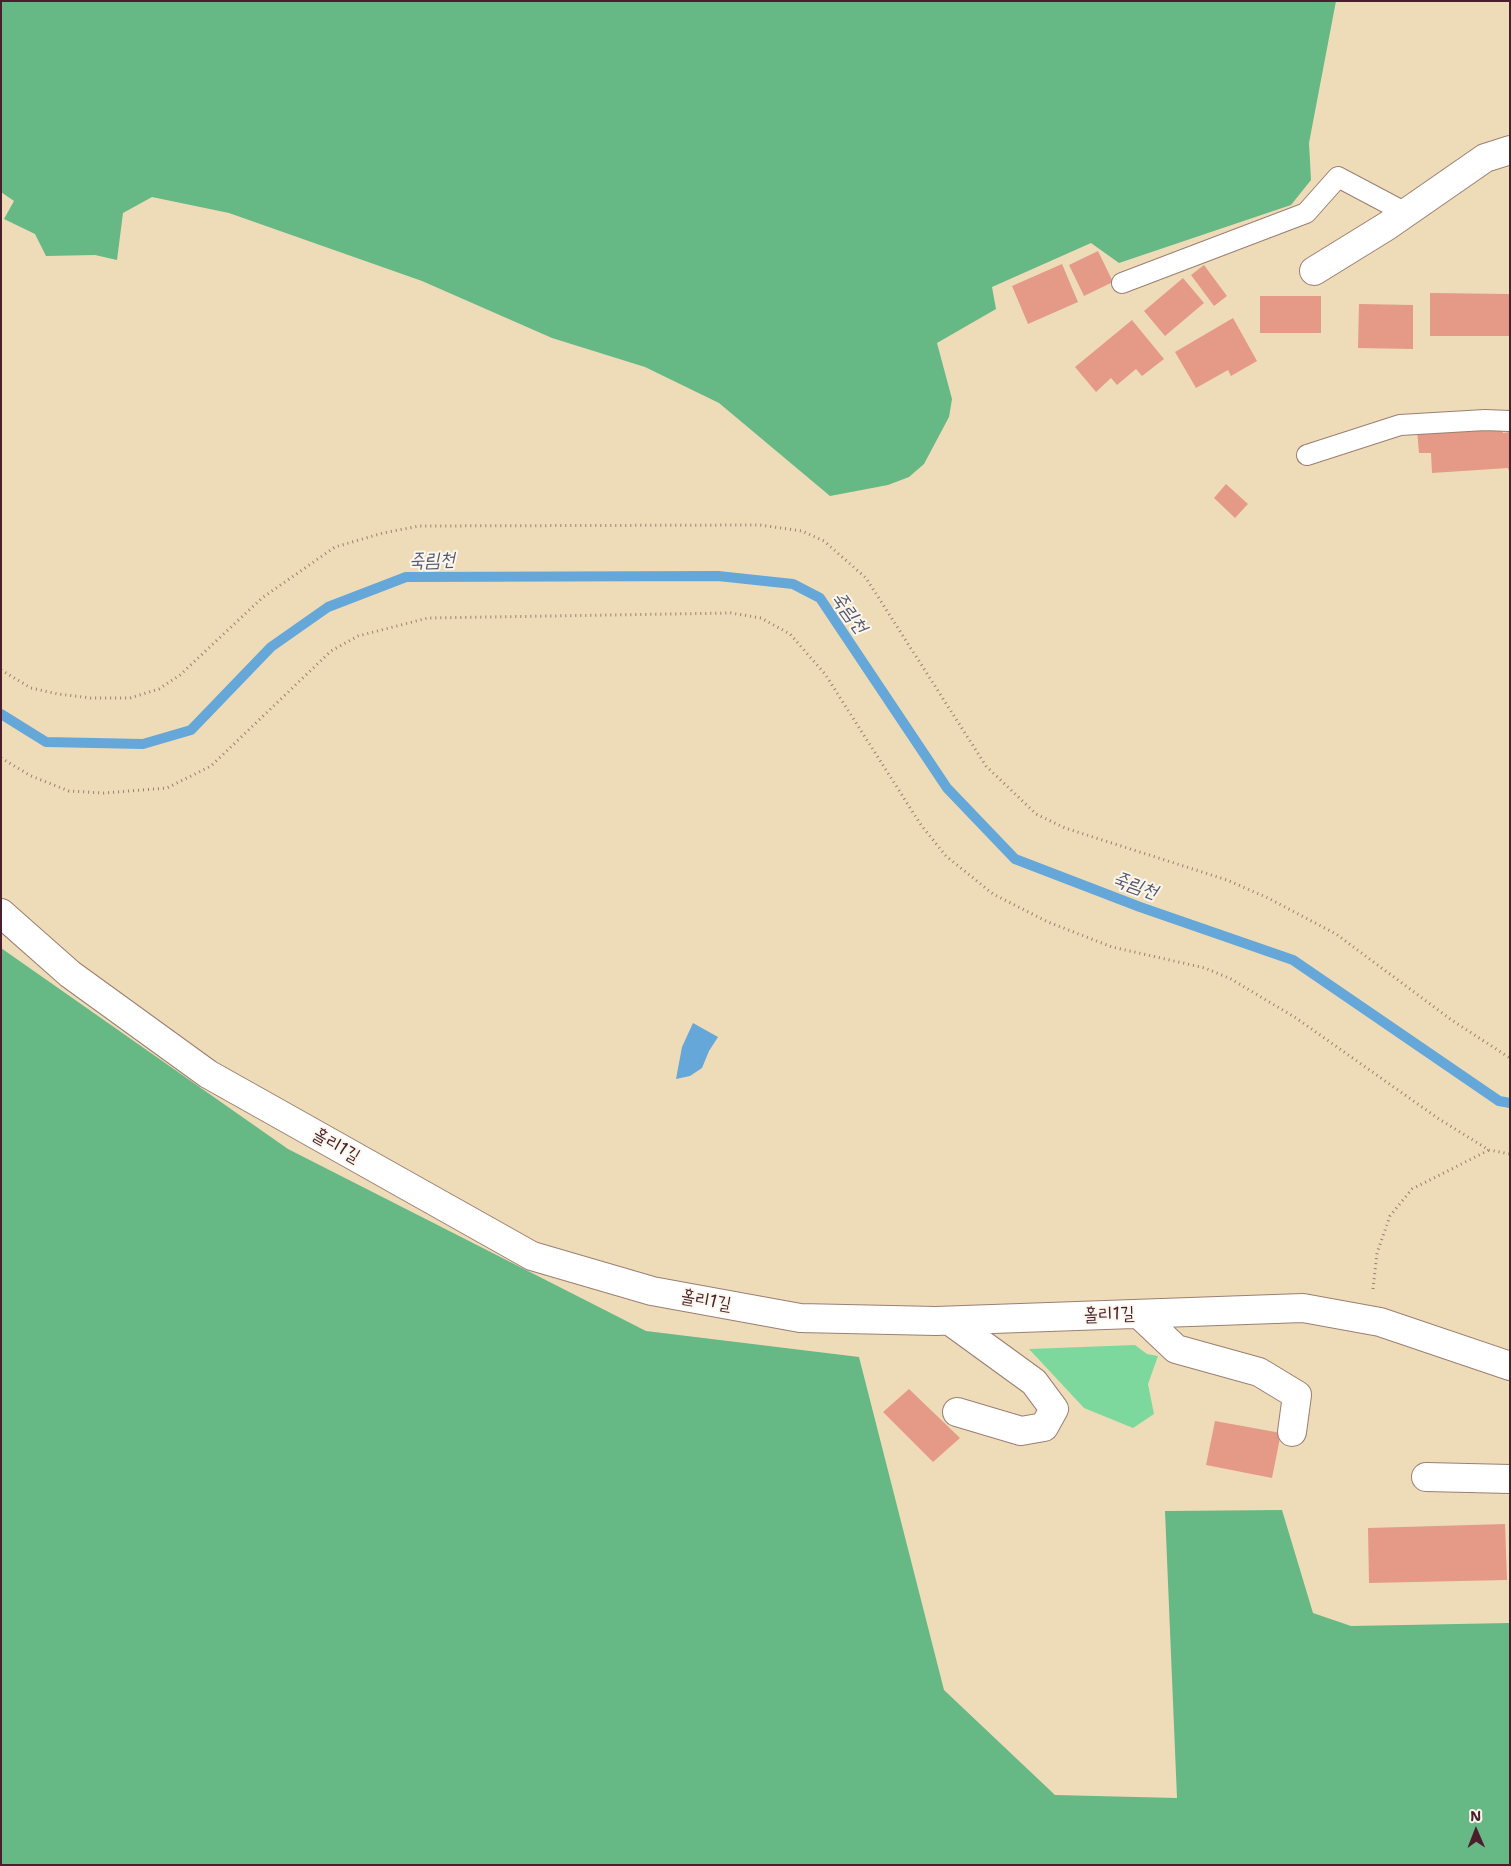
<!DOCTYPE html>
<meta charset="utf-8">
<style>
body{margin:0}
#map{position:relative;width:1511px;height:1866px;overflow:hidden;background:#eedcb9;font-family:"Shantell Sans",sans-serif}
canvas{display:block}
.frame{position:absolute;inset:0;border:2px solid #4a1f2b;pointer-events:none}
.north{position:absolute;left:1451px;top:1806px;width:50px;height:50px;-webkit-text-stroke:4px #fbf7ec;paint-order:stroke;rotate:359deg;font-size:14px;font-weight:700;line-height:20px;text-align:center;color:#4a1f2b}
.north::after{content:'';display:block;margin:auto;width:18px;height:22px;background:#4a1f2b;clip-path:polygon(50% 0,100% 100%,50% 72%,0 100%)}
</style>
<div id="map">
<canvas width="1511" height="1866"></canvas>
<div class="frame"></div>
<div class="north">N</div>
</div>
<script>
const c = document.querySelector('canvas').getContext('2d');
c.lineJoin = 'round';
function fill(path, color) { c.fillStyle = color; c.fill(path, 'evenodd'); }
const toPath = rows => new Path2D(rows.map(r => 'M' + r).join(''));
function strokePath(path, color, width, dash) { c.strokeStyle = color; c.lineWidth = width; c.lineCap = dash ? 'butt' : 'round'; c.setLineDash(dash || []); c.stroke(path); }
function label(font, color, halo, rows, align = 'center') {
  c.font = font + ' "Shantell Sans","Poor Story",sans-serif'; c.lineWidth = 4; c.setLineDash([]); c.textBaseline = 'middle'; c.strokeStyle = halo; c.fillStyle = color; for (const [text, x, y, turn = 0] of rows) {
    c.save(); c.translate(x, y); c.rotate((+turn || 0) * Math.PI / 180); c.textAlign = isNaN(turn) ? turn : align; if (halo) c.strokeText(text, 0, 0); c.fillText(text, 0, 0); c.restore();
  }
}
fill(toPath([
 [1135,1345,1147,1354,1158,1356,1148,1384,1154,1414,1133,1428,1084,1408,1029,1349]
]), '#7dd89e');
fill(toPath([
 [1,1,1336,1,1309,143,1311,180,1291,205,1119,263,1091,243,992,287,996,309,937,343,952,399,949,417,924,464,909,477,888,485,830,496,719,403,645,367,552,338,422,281,229,213,152,197,123,213,117,260,95,255,46,256,35,234,4,219,14,201,1,192],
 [1,948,288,1149,646,1331,859,1357,944,1690,1055,1795,1177,1798,1165,1511,1282,1510,1313,1613,1351,1626,1510,1623,1510,1865,1,1865]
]), '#66b885');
fill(toPath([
 [693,1023,718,1037,709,1051,702,1068,690,1076,676,1079,682,1047]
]), '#64a7d8');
strokePath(toPath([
 [1,714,46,742,143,744,191,730,271,647,328,607,406,577,718,576,793,584,820,598,947,788,1015,859,1140,907,1293,960,1499,1101,1510,1103]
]), '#64a7d8', 10);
fill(toPath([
 [1098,251,1113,282,1084,296,1069,265],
 [1062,264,1078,302,1028,324,1012,286],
 [1204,265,1227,296,1214,306,1191,275],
 [1183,278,1204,303,1165,336,1144,311],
 [1430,293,1510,294,1510,336,1430,336],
 [1260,296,1321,296,1321,333,1260,333],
 [1359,304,1413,305,1413,349,1358,348],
 [1233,318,1257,361,1231,376,1228,370,1196,388,1175,352],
 [1132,320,1164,359,1142,376,1136,369,1117,385,1111,378,1096,392,1075,367],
 [1502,427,1503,433,1510,432,1510,475,1508,468,1432,473,1431,453,1419,453,1417,430],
 [1226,484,1248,504,1235,518,1214,498],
 [909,1389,960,1438,933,1462,883,1412],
 [1215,1421,1281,1433,1272,1478,1206,1465],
 [1505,1524,1507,1580,1369,1583,1368,1528]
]), '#e49a87');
const service = toPath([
 [1122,283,1306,213,1338,177,1406,213],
 [1307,455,1400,425,1485,420,1510,421]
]);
const minor = toPath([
 [1314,271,1387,226,1485,158,1510,150],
 [1,913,70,974,208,1074,532,1256,652,1291,800,1318,936,1321,1303,1308,1380,1322,1510,1366],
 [1139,1314,1176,1349,1259,1372,1297,1395,1292,1432],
 [950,1321,1034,1382,1054,1409,1044,1427,1021,1431,957,1412],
 [1426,1477,1510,1479]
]);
strokePath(service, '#9c7e72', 22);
strokePath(minor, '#9c7e72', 30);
strokePath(toPath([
 [1,670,31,688,58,694,91,698,130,698,159,689,180,675,262,598,335,547,383,533,419,526,760,525,802,531,824,541,866,578,986,766,1036,814,1065,828,1227,880,1268,898,1336,934,1453,1021,1510,1058],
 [1,758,31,776,69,791,104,793,167,788,211,766,331,651,358,636,428,618,731,613,761,618,790,634,825,674,921,825,946,856,993,894,1048,922,1112,947,1205,968,1231,979,1296,1018,1439,1119,1489,1150,1510,1154],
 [1373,1289,1377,1253,1390,1216,1412,1189,1489,1150]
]), '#9c7e72', 3, [1, 4]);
strokePath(service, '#fff', 20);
strokePath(minor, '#fff', 28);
label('18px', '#4a1f2b', '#fbf7ec', [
 ["홀리1길",336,1146,30],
 ["홀리1길",706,1301,10],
 ["홀리1길",1109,1315,-2]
]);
label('italic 19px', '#545570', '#fbf7ec', [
 ["죽림천",432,561,-2],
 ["죽림천",849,613,54],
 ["죽림천",1135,886,20]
]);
</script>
